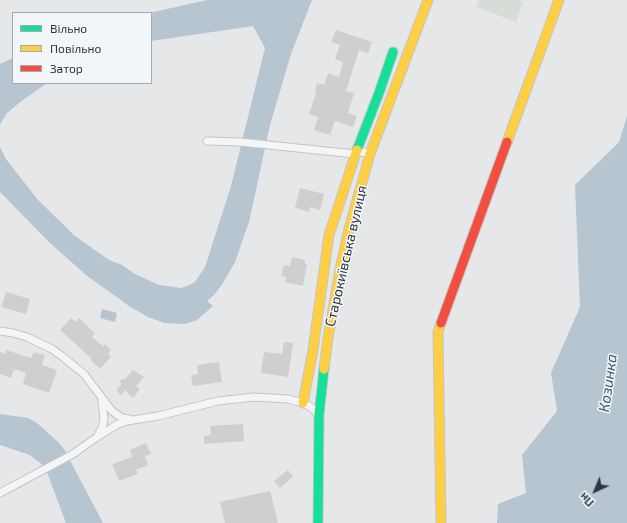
<!DOCTYPE html>
<meta charset="utf-8">
<style>
body{margin:0}
#map{position:relative;width:627px;height:523px;overflow:hidden;background:#e5e7e9;font-family:"Exo 2",sans-serif}
canvas{display:block}
.legend{position:absolute;left:12px;top:12px;width:140px;height:72px;box-sizing:border-box;background:#f3f6f8;border:1px solid #a4a9af;margin:0;padding:5px 7px;list-style:none;font-size:12px;color:#2d3641}
.legend li{display:flex;align-items:center;gap:8px;height:20px}
.legend b{width:20px;border:1px solid #a4a9af}
.north{position:absolute;left:575px;top:471px;width:40px;height:40px;-webkit-text-stroke:3px #f3f6f8;paint-order:stroke;rotate:224deg;font-size:11px;font-weight:700;line-height:16px;text-align:center;color:#2d3641}
.north::after{content:'';display:block;margin:auto;width:14px;height:18px;background:#2d3641;clip-path:polygon(50% 0,100% 100%,50% 72%,0 100%)}
</style>
<div id="map">
<canvas width="627" height="523"></canvas>
<ul class="legend">
<li><b style="height:5px;background:#16e098"></b>Вільно</li>
<li><b style="height:5px;background:#ffcf43"></b>Повільно</li>
<li><b style="height:5px;background:#f24e42"></b>Затор</li>
</ul>
<div class="north">Пн</div>
</div>
<script>
const c = document.querySelector('canvas').getContext('2d');
c.lineJoin = 'round';
function fill(path, color) { c.fillStyle = color; c.fill(path, 'evenodd'); }
const toPath = rows => new Path2D(rows.map(r => 'M' + r).join(''));
function strokePath(path, color, width, dash) { c.strokeStyle = color; c.lineWidth = width; c.lineCap = dash ? 'butt' : 'round'; c.setLineDash(dash || []); c.stroke(path); }
function label(font, color, halo, rows, align = 'center') {
  c.font = font + ' "Exo 2",sans-serif'; c.lineWidth = 3; c.setLineDash([]); c.textBaseline = 'middle'; c.strokeStyle = halo; c.fillStyle = color; for (const [text, x, y, turn = 0] of rows) {
    c.save(); c.translate(x, y); c.rotate((+turn || 0) * Math.PI / 180); c.textAlign = isNaN(turn) ? turn : align; if (halo) c.strokeText(text, 0, 0); c.fillText(text, 0, 0); c.restore();
  }
}
fill(toPath([
 [479,0,518,0,523,2,516,22,476,7]
]), '#d6ddd6');
fill(toPath([
 [207,0,312,0,291,54,270,125,249,222,235,262,223,283,215,294,207,301,213,306,197,320,185,324,164,323,148,317,129,306,86,275,50,243,0,192,0,147,6,159,38,200,75,236,109,260,122,265,135,274,159,285,181,288,187,286,195,282,205,267,231,186,265,48,253,26,151,41,151,13,149,13],
 [13,58,13,83,47,83,19,103,6,114,0,125,0,64],
 [627,116,627,523,497,523,498,504,526,493,522,455,557,411,551,373,580,307,575,185,619,142],
 [102,309,117,313,115,322,100,318],
 [0,414,28,418,37,423,58,442,64,449,103,523,66,523,48,475,44,466,30,455,0,445]
]), '#b7c5d1');
fill(toPath([
 [336,30,372,42,368,53,359,50,346,91,354,93,348,113,357,116,353,127,335,121,330,135,314,130,318,117,309,114,316,93,315,92,317,83,324,85,328,73,339,77,343,62,335,59,340,45,331,42],
 [300,188,324,194,320,210,310,207,309,212,295,208],
 [292,257,305,260,305,264,307,264,303,286,285,282,286,277,281,276,284,265,290,266],
 [6,292,30,299,26,314,1,307],
 [71,318,76,322,79,318,95,333,92,337,103,346,105,344,111,350,108,354,111,357,100,369,90,360,92,359,60,330],
 [284,342,293,343,288,377,261,373,264,352,282,354],
 [6,350,31,358,34,352,45,355,42,365,57,370,49,393,23,384,26,373,14,369,11,378,0,374,0,352,5,354],
 [219,362,222,382,193,386,191,375,198,374,197,365],
 [133,370,144,377,136,386,140,389,133,398,125,390,121,395,116,390,121,385,120,380,125,379],
 [243,424,244,441,204,444,204,436,211,435,210,426],
 [146,443,151,454,145,456,148,465,136,470,138,474,119,481,112,464,132,457,130,450],
 [288,470,293,477,280,488,274,481],
 [270,491,278,523,225,523,220,502]
]), '#cdcfd1');
const street = toPath([
 [207,141,240,142,355,154,362,152,370,154],
 [0,331,13,333,27,337,52,349,63,357,84,374,112,411,122,418,129,419],
 [97,437,102,428,104,419,102,401],
 [0,493,73,454,97,437,118,424,127,421,158,416,218,401,254,397,288,399,303,403,311,407,319,415]
]);
const fast = toPath([
 [357,150,379,93,393,52],
 [318,523,319,415,324,369]
]);
const slow = toPath([
 [507,142,559,0],
 [324,369,328,338,340,270,349,229,370,154,428,0],
 [303,403,313,350,329,235,357,150],
 [441,523,438,332,441,323]
]);
const jam = toPath([
 [441,323,507,142]
]);
strokePath(street, '#c3c5c7', 9);
strokePath(fast, '#c3c5c7', 11);
strokePath(slow, '#c3c5c7', 11);
strokePath(jam, '#c3c5c7', 11);
strokePath(street, '#f4f5f6', 7);
strokePath(fast, '#16e098', 9);
strokePath(slow, '#ffcf43', 9);
strokePath(jam, '#f24e42', 9);
label('14px', '#2d3641', '#f3f6f8', [
 ["Старокиївська вулиця",346,256,-77]
]);
label('italic 15px', '#3b5772', '#f3f6f8', [
 ["Козинка",608,383,-82]
]);
</script>
